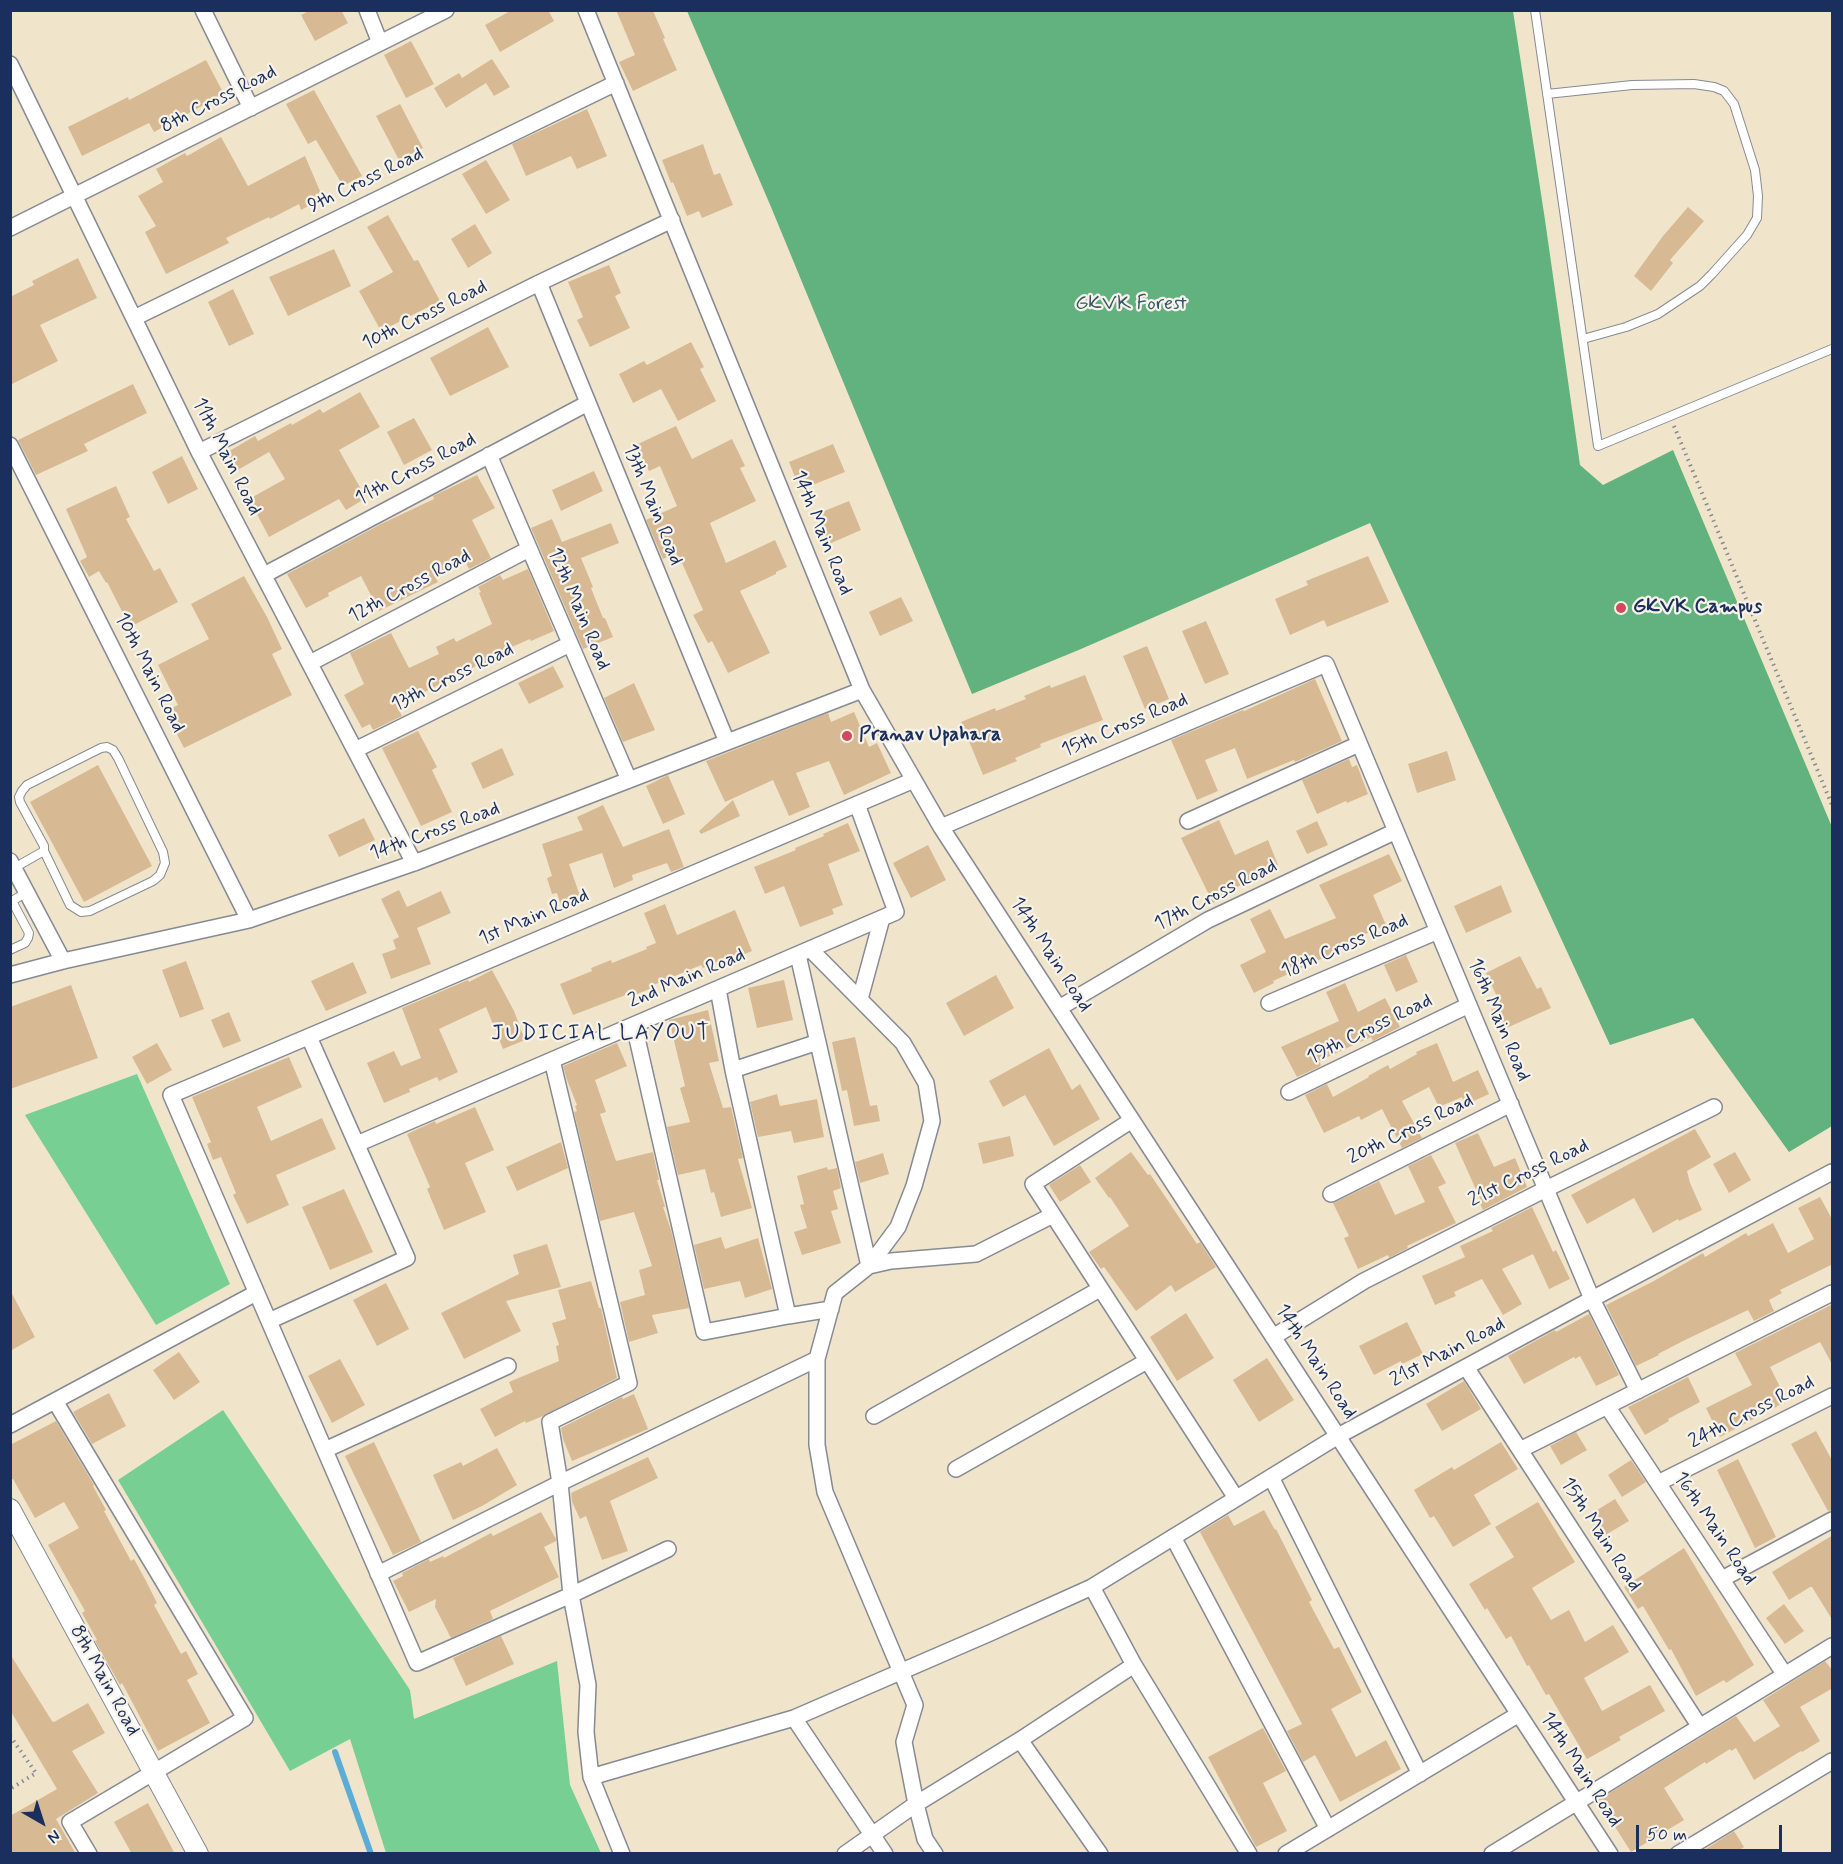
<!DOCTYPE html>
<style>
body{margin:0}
#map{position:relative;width:1843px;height:1864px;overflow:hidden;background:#f0e5cb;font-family:Mynerve,sans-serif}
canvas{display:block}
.frame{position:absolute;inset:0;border:12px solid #1b2f5e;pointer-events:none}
.north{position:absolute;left:12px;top:1792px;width:60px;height:60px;-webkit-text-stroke:4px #f7f3e8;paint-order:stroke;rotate:141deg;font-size:16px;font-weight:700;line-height:24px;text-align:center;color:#1b2f5e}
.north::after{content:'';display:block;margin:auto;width:21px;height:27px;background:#1b2f5e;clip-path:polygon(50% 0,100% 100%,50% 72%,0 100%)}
.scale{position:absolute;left:1636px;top:1825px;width:146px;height:27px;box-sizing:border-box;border:3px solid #1b2f5e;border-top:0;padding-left:8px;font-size:18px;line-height:21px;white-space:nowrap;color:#1b2f5e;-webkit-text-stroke:4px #f7f3e8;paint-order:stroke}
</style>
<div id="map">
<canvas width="1843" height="1864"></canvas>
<div class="frame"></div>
<div class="north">N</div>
<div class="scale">50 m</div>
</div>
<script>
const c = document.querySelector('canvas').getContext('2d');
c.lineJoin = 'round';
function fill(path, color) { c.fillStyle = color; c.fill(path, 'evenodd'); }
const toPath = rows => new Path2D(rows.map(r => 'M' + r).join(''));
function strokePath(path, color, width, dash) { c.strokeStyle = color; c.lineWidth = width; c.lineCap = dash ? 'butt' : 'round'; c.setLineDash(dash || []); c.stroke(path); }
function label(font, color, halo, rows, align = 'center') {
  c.font = font + ' Mynerve,sans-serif'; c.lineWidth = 4.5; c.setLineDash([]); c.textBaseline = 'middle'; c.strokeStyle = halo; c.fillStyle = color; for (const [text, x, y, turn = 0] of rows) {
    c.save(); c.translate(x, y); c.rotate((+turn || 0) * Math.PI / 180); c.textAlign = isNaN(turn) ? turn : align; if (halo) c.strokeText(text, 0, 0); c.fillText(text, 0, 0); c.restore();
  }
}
fill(toPath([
 [137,1074,230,1284,156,1325,25,1115],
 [223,1410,410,1690,414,1719,557,1661,570,1785,601,1853,386,1853,350,1739,290,1771,118,1480]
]), '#77cf94');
fill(toPath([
 [687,11,1513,11,1545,220,1580,465,1603,485,1673,450,1832,827,1832,1126,1789,1152,1693,1018,1610,1045,1370,523,1081,649,972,694,771,207]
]), '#61b27e');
strokePath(toPath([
 [335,1752,371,1854]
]), '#5badd6', 6);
fill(toPath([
 [311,10,341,10,348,23,315,41,301,15],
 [512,10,548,10,554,21,500,52,485,25],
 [616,10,653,11,665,38,663,39,677,70,633,91,619,62,635,55],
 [411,41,434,84,406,98,384,55],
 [492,59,510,87,494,96,486,83,446,108,434,88,459,73,462,78],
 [206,60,224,94,154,132,149,123,82,156,68,127,128,97,129,100],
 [314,90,362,176,343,186,316,140,308,144,286,104],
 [400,104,423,148,399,160,376,116],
 [587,109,607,156,577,169,571,156,526,176,512,144],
 [221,137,248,186,305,156,323,198,301,210,299,204,270,219,269,217,226,238,229,243,166,274,145,232,156,226,138,196,163,182,156,169,185,153,187,156],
 [703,144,714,175,720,173,733,205,702,218,699,211,687,216,673,182,671,183,662,160],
 [486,160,510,200,486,214,462,174],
 [1688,207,1704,221,1670,260,1673,263,1651,291,1634,276,1663,236],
 [388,215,414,261,418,260,440,301,381,331,359,291,393,272,367,227],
 [475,224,492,253,468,268,451,239],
 [334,249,351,286,288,316,269,277],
 [78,258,97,298,40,325,58,361,10,385,10,297,34,285,32,281],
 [609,265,621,293,615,296,630,328,590,347,577,320,583,317,568,282],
 [233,289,254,334,229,346,208,302],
 [488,327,509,367,450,396,430,358],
 [691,342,704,367,700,369,716,401,678,421,661,389,633,403,619,374,644,361,647,365],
 [133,384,147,413,84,444,88,451,36,475,18,440],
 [360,392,380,427,339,450,366,498,346,510,339,499,269,537,249,499,285,479,269,452,236,471,226,453,255,436,258,441,291,423,292,425,320,409,323,413],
 [414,418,432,450,404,465,387,432],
 [676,426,692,459,732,439,745,466,740,468,756,501,710,523,726,563,775,540,787,567,776,572,776,574,740,591,770,653,728,673,712,641,708,643,693,615,703,610,682,563,680,564,676,553,663,559,646,520,677,506,660,466,649,471,636,445],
 [833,444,845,472,800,490,789,462],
 [182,456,198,489,168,504,152,472],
 [594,471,603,491,561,511,552,490],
 [477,475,495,508,472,520,491,558,469,569,464,559,434,575,438,582,379,611,361,576,328,593,329,596,306,608,287,574,381,524,434,499,433,496],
 [116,486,130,517,126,519,154,571,160,568,178,602,130,627,107,582,106,583,99,571,89,577,80,561,87,557,66,509],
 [849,501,861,530,829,544,817,514],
 [552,519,562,542,611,523,619,543,581,558,593,587,591,588,603,618,605,618,613,637,583,649,531,528],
 [1368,556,1389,602,1327,627,1324,620,1290,635,1275,599,1308,585,1306,581],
 [528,569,554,631,531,641,530,639,498,653,501,657,484,666,482,663,397,706,402,716,373,730,370,724,362,728,344,695,364,684,350,653,391,633,409,668,439,654,436,647,454,638,456,642,492,624,479,593,481,592,478,587,500,575,503,580],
 [244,576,267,617,282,649,272,654,292,695,184,748,165,711,178,705,158,665,209,639,191,604],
 [901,597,913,621,880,636,869,612],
 [1206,621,1229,674,1205,684,1182,631],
 [1147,646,1169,699,1145,709,1123,656],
 [553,666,564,687,529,704,518,683],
 [1085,675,1103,720,1040,744,1041,747,1015,758,1017,761,983,775,961,722,995,708,996,711,1026,699,1024,696,1050,685,1051,688],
 [1315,679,1342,741,1295,762,1294,760,1247,779,1235,748,1205,760,1218,791,1197,800,1171,740,1243,710,1244,711],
 [634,683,655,730,623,742,604,698],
 [854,712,869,747,877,743,891,773,844,795,829,761,796,773,810,807,789,816,773,780,725,802,706,761,828,713,831,722],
 [418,731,437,767,432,770,452,812,421,826,382,748],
 [502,748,514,775,483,789,471,763],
 [1447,751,1456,780,1417,793,1408,764],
 [1349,759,1352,767,1357,765,1368,794,1347,803,1346,801,1317,814,1302,780],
 [98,765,152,866,84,902,30,802],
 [668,775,685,814,663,824,646,786],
 [733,800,740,816,701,834,699,831],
 [603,805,623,847,669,829,684,867,671,872,667,863,632,875,633,880,614,888,602,853,569,864,582,902,562,909,557,893,552,894,547,878,552,876,542,844,583,830,577,817],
 [364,818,375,840,339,857,328,835],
 [1219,820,1235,855,1268,840,1278,865,1269,869,1270,873,1227,891,1229,895,1213,903,1181,838],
 [1317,821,1328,845,1307,854,1296,831],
 [848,823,860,851,828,864,843,905,832,909,834,914,800,927,784,886,765,894,754,867,796,850,795,848,824,836,823,834],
 [928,845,946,880,911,898,893,863],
 [1389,854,1402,881,1373,895,1386,925,1363,935,1365,939,1273,981,1274,983,1254,993,1240,965,1266,952,1250,919,1270,909,1285,939,1336,918,1319,885],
 [1501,885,1512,912,1466,933,1454,906],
 [399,890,407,907,441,891,451,913,417,928,431,964,391,979,382,954,396,949,393,940,399,937,381,899],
 [665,904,677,935,735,910,752,951,733,959,731,956,703,968,701,965,651,986,652,988,632,996,631,993,573,1015,560,984,592,971,591,968,611,960,612,963,647,949,646,947,656,943,644,913],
 [1406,955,1418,982,1396,992,1384,965],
 [1520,956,1537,989,1541,987,1551,1008,1500,1031,1491,1010,1501,1005,1486,973],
 [186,961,204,1009,180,1018,162,970],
 [353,962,367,993,326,1011,311,981],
 [492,970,514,1011,525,1040,503,1049,486,1007,439,1029,458,1072,439,1081,437,1077,409,1089,410,1092,384,1103,367,1063,394,1051,401,1066,421,1058,402,1008,468,980,469,982],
 [996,975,1014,1008,964,1036,946,1003],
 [784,980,793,1020,757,1028,748,988],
 [1345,983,1358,1012,1385,998,1400,1027,1373,1041,1371,1037,1319,1061,1321,1065,1319,1067,1297,1077,1281,1047,1339,1021,1326,992],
 [71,985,98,1058,10,1089,10,1007],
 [708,1010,719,1061,709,1063,723,1108,731,1107,743,1158,738,1159,752,1208,721,1217,714,1192,711,1193,705,1169,678,1175,667,1127,690,1122,680,1088,685,1086,669,1020],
 [229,1012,241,1041,223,1048,211,1020],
 [855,1037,870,1106,877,1105,880,1121,854,1126,847,1090,842,1091,832,1042],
 [157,1043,172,1070,147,1084,132,1057],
 [617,1043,627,1066,595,1080,606,1112,600,1114,616,1161,653,1152,659,1180,657,1180,665,1207,663,1207,671,1230,689,1308,652,1315,658,1333,629,1342,620,1302,645,1295,639,1270,652,1266,634,1212,600,1221,574,1112,577,1111,575,1106,577,1105,567,1080,563,1066],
 [1437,1043,1453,1082,1478,1070,1489,1094,1465,1105,1462,1097,1439,1107,1429,1087,1402,1101,1422,1138,1402,1148,1382,1109,1361,1120,1359,1116,1324,1133,1305,1095,1327,1084,1333,1097,1369,1077,1368,1076,1388,1065,1390,1069,1417,1054,1416,1052],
 [1049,1048,1072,1090,1080,1084,1100,1119,1054,1146,1025,1095,1003,1107,989,1081],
 [289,1057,302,1087,257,1107,271,1141,322,1118,336,1149,276,1175,289,1205,247,1224,233,1195,236,1193,221,1157,213,1160,207,1144,211,1142,192,1097],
 [777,1094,780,1106,817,1099,824,1137,794,1143,791,1131,758,1137,750,1102],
 [475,1107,494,1150,465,1163,486,1212,444,1230,427,1189,430,1187,407,1134,435,1121,436,1124],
 [1695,1129,1711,1157,1687,1171,1690,1183,1702,1210,1679,1221,1678,1219,1653,1233,1634,1198,1587,1224,1571,1195],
 [1478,1133,1494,1167,1515,1158,1527,1187,1483,1210,1480,1204,1482,1203,1455,1143],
 [1010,1136,1014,1156,983,1164,978,1143],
 [561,1142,568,1168,517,1191,506,1167],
 [1131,1152,1148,1175,1150,1174,1197,1244,1200,1242,1216,1267,1175,1292,1171,1285,1136,1311,1104,1267,1101,1269,1089,1252,1129,1226,1110,1197,1109,1198,1095,1178],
 [1735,1152,1751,1180,1729,1193,1713,1164],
 [883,1153,889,1174,860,1183,855,1162],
 [1431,1155,1446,1183,1438,1187,1456,1223,1407,1246,1408,1248,1389,1258,1388,1255,1358,1269,1344,1238,1349,1236,1333,1203,1379,1181,1395,1215,1425,1202,1408,1166],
 [1080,1165,1091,1182,1060,1202,1049,1185],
 [827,1167,828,1170,837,1168,841,1188,833,1191,838,1209,831,1211,841,1243,802,1255,794,1232,807,1228,800,1205,804,1204,797,1176],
 [344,1189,373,1252,330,1270,302,1207],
 [1820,1197,1833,1221,1833,1264,1780,1290,1782,1293,1769,1300,1774,1311,1754,1321,1748,1310,1685,1340,1658,1354,1659,1355,1636,1366,1606,1305,1652,1282,1703,1253,1705,1257,1746,1233,1748,1236,1773,1223,1788,1253,1814,1239,1798,1208],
 [1532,1207,1553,1252,1556,1250,1570,1279,1549,1289,1533,1254,1502,1269,1522,1304,1503,1315,1482,1279,1454,1292,1456,1296,1435,1305,1422,1276,1465,1257,1460,1246,1493,1231,1491,1228],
 [721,1237,725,1249,758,1238,772,1289,745,1298,740,1281,704,1289,694,1245],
 [547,1244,561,1287,506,1301,521,1331,464,1359,441,1313,519,1274,513,1255],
 [591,1281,599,1308,601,1308,617,1378,543,1416,526,1423,525,1421,495,1437,480,1409,513,1392,509,1382,559,1361,556,1346,559,1345,552,1323,566,1319,558,1290],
 [386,1283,409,1329,377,1346,353,1300],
 [10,1290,35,1337,10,1351],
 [1833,1304,1833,1366,1820,1342,1770,1367,1787,1401,1720,1437,1706,1408,1752,1385,1735,1353],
 [1186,1313,1214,1358,1177,1381,1150,1337],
 [1589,1314,1619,1375,1596,1386,1580,1356,1575,1359,1574,1357,1524,1384,1508,1356,1555,1330,1556,1332],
 [1407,1322,1423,1354,1402,1364,1401,1361,1374,1375,1359,1346],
 [179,1352,200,1382,174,1400,153,1370],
 [1267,1358,1294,1400,1259,1422,1233,1380],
 [340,1359,365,1405,332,1423,308,1376],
 [1688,1377,1700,1402,1668,1419,1669,1421,1645,1435,1628,1407],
 [1464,1381,1481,1409,1442,1431,1426,1404],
 [109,1393,126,1426,92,1444,73,1412],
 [634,1394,648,1429,572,1461,563,1439,561,1428,622,1397,623,1399],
 [56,1421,94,1485,93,1486,106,1510,104,1511,131,1561,134,1559,146,1581,157,1603,154,1605,181,1654,186,1651,198,1674,187,1680,210,1723,158,1751,122,1683,120,1685,95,1641,97,1640,82,1613,85,1611,48,1545,79,1528,64,1502,35,1518,13,1479,10,1479,10,1445],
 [1816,1431,1833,1462,1833,1510,1828,1511,1791,1444],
 [1576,1432,1587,1450,1561,1465,1550,1446],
 [374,1442,421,1542,393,1555,345,1456],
 [1501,1442,1518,1469,1474,1495,1491,1524,1453,1547,1434,1516,1430,1518,1414,1490,1452,1467,1454,1470],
 [497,1448,517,1485,482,1506,453,1520,433,1475,461,1462,463,1466],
 [648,1457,658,1478,610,1501,628,1551,602,1560,586,1516,580,1519,572,1502,571,1493],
 [1738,1459,1776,1537,1755,1548,1717,1470],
 [1631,1460,1646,1482,1622,1497,1608,1475],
 [1615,1499,1629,1521,1602,1537,1589,1515],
 [1538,1502,1575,1562,1532,1588,1551,1620,1569,1610,1585,1642,1613,1625,1629,1652,1584,1678,1602,1711,1650,1685,1665,1711,1619,1737,1621,1740,1587,1759,1549,1694,1546,1695,1529,1665,1527,1666,1511,1636,1506,1639,1487,1608,1485,1610,1469,1584,1514,1557,1495,1527],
 [1264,1510,1275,1530,1276,1529,1312,1600,1309,1602,1334,1649,1339,1647,1362,1692,1331,1709,1356,1757,1386,1740,1401,1769,1340,1802,1315,1755,1303,1762,1287,1731,1302,1724,1200,1532,1228,1515,1234,1526],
 [541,1512,556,1539,556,1541,544,1547,559,1577,490,1611,493,1619,451,1638,435,1607,436,1599,409,1612,393,1581,403,1576,402,1573,429,1559,430,1562,443,1556,444,1558,491,1533,493,1536],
 [1833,1535,1833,1621,1812,1587,1810,1587,1789,1600,1772,1572],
 [1684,1548,1754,1665,1726,1683,1724,1680,1696,1696,1671,1649,1669,1650,1643,1606,1638,1609,1624,1587],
 [1784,1604,1804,1631,1785,1644,1766,1618],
 [501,1636,514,1664,466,1686,453,1658],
 [10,1654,52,1721,54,1722,88,1703,105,1733,72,1751,98,1793,56,1819,76,1854,10,1854,10,1816,57,1789,10,1710],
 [1825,1661,1833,1671,1833,1688,1800,1707,1820,1741,1802,1752,1801,1751,1754,1780,1736,1748,1731,1751,1730,1749,1706,1764,1705,1762,1664,1788,1684,1820,1631,1852,1598,1800,1736,1716,1754,1742,1780,1726,1763,1700],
 [1263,1728,1286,1771,1263,1783,1287,1831,1256,1847,1208,1757],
 [148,1803,175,1854,132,1854,114,1822],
 [1734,1831,1744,1847,1733,1854,1698,1854]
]), '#d7ba93');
const service = toPath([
 [1535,10,1598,446,1832,349],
 [1547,94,1632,85,1694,84,1714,87,1724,91,1734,104,1755,170,1758,196,1757,218,1747,235,1712,274,1700,286,1658,314,1626,327,1583,339],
 [14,868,44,851,44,846,20,802,19,797,22,791,27,785,101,748,107,747,113,750,118,758,163,852,165,863,160,875,153,881,90,911,81,912,70,905,44,851],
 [10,950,25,943,28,938,29,933,12,901,27,892]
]);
const minor = toPath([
 [203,10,251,108],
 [367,10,380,43],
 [586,10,862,690,941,827,1610,1854],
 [10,64,199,452,414,863],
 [10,228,446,10],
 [539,283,727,742],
 [134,318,616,83],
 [10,445,249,920],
 [199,452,539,283,672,220],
 [489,455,629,780],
 [264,575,588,403],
 [310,663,529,549],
 [355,750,570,644],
 [1188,821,1359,744],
 [941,827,1326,664,1592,1299,1638,1391],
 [10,861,63,961],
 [810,949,903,1043,926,1083,932,1121,914,1186,898,1227,869,1266],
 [798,955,869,1266,835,1293,817,1359,817,1445,825,1492,915,1705,904,1742,916,1804,845,1854],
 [10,975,63,961,249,920,414,863,862,690],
 [718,989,733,1070,788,1316,831,1309],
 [860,999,882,918],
 [1269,1003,1438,931],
 [1059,1008,1208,920,1396,831],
 [634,1025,704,1332,788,1316],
 [552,1060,629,1383,550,1422,560,1483,571,1595,588,1685,586,1732,591,1777,622,1854],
 [733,1070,818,1042],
 [1289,1092,1469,1005],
 [1132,1120,1033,1184,1236,1498],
 [357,1144,896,912,857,804],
 [1331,1194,1511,1104],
 [869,1266,891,1261,976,1254,1053,1215],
 [269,1321,407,1258,309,1037],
 [1273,1337,1364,1281,1546,1189,1714,1107],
 [1466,1367,1700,1727],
 [55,1401,245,1718,70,1822,89,1854],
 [1607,1406,1785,1675],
 [874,1416,1100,1289],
 [10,1425,256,1293],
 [325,1450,508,1366],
 [1520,1450,1832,1293],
 [956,1469,1147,1361],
 [1271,1477,1420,1774],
 [1658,1483,1832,1396],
 [1173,1537,1328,1829],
 [668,1549,571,1595,417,1663,171,1095,914,780],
 [378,1574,560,1483,817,1359],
 [1722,1579,1832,1520],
 [1092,1587,1134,1665,1249,1854],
 [794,1718,885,1854],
 [1020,1740,1100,1854],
 [591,1777,794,1718,990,1633,1092,1587,1338,1436,1592,1299,1832,1172],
 [935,1854,925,1839,916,1804,1020,1740,1134,1665],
 [1286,1854,1519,1714],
 [1492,1854,1832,1646],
 [1678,1854,1832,1761]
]);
const tertiary = toPath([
 [10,1509,198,1854]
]);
strokePath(service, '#868a94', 10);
strokePath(minor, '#868a94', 18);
strokePath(tertiary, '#868a94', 22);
strokePath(toPath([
 [1674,426,1832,805],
 [10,1736,36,1773,10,1789]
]), '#868a94', 4, [1.5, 4.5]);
strokePath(service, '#fff', 8);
strokePath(minor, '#fff', 15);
strokePath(tertiary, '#fff', 20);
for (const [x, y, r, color] of [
 [1621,608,6,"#d1495b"],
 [847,736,6,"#d1495b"]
]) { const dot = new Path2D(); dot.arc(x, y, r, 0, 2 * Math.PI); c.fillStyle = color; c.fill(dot); strokePath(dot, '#f7f3e8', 2); }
label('20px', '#1b2f5e', '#f7f3e8', [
 ["8th Cross Road",219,100,-27],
 ["9th Cross Road",366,181,-26],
 ["10th Cross Road",425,316,-26],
 ["11th Main Road",226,457,63],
 ["11th Cross Road",416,470,-28],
 ["13th Main Road",652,505,68],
 ["14th Main Road",821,533,68],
 ["12th Cross Road",410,587,-28],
 ["12th Main Road",578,609,67],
 ["10th Main Road",149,673,63],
 ["13th Cross Road",453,678,-26],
 ["15th Cross Road",1125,726,-23],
 ["14th Cross Road",435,832,-20],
 ["17th Cross Road",1216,896,-27],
 ["1st Main Road",534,918,-23],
 ["18th Cross Road",1345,947,-23],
 ["14th Main Road",1050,955,57],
 ["2nd Main Road",687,979,-23],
 ["16th Main Road",1498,1020,67],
 ["19th Cross Road",1370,1030,-26],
 ["20th Cross Road",1411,1130,-26],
 ["21st Cross Road",1529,1174,-26],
 ["21st Main Road",1448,1353,-28],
 ["14th Main Road",1315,1362,57],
 ["24th Cross Road",1752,1413,-27],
 ["16th Main Road",1714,1529,56],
 ["15th Main Road",1600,1535,57],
 ["8th Main Road",104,1681,61],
 ["14th Main Road",1580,1770,57]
]);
label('20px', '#32576c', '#f7f3e8', [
 ["GKVK Forest",1131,305]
]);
label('bold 20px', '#1b2f5e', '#f7f3e8', [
 ["GKVK Campus",1633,608],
 ["Pranav Upahara",859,736]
], 'left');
c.letterSpacing = '1.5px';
label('22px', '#1b2f5e', '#f7f3e8', [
 ["JUDICIAL LAYOUT",601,1034]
]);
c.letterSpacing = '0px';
</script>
